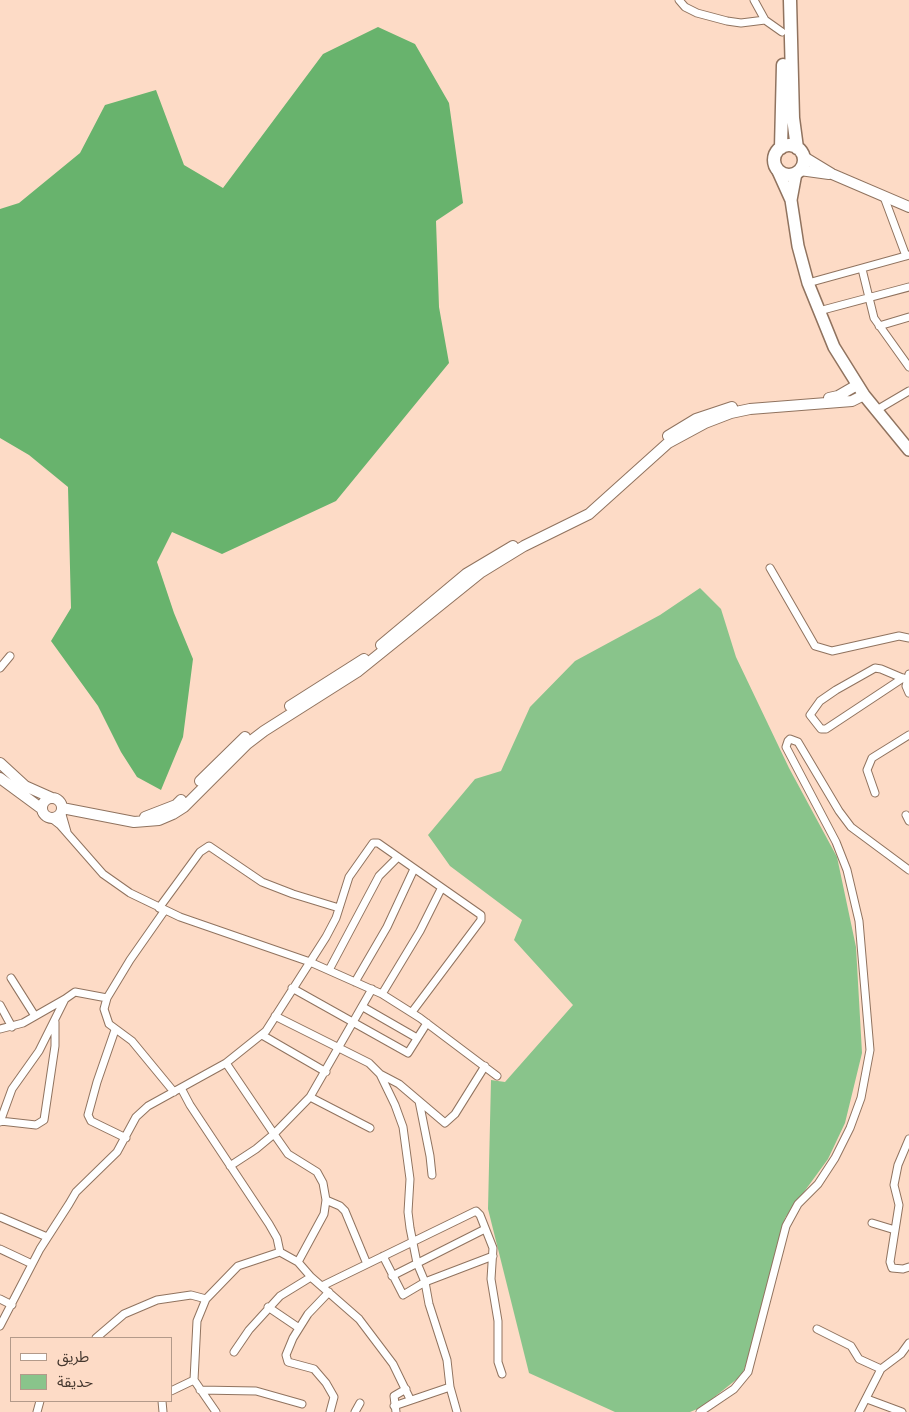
<!DOCTYPE html>
<meta charset="utf-8">
<style>
body{margin:0}
#map{position:relative;width:909px;height:1412px;overflow:hidden;background:#fddbc6;font-family:Barlow,"Noto Sans Arabic",sans-serif}
canvas{display:block}
.legend{position:absolute;left:10px;top:1337px;width:162px;height:65px;box-sizing:border-box;background:#fddbc6;border:1px solid #b39a8a;margin:0;padding:6px 9px;list-style:none;font-size:15px;color:#45382f}
.legend li{display:flex;align-items:center;gap:10px;height:25px}
.legend b{width:25px;border:1px solid #b39a8a}
</style>
<div id="map">
<canvas width="909" height="1412"></canvas>
<ul class="legend">
<li><b style="height:6px;background:#fff"></b>طريق</li>
<li><b style="height:14px;background:#89c48b"></b>حديقة</li>
</ul>
</div>
<script>
const c = document.querySelector('canvas').getContext('2d');
c.lineJoin = 'round';
function fill(path, color) { c.fillStyle = color; c.fill(path, 'evenodd'); }
const toPath = rows => new Path2D(rows.map(r => 'M' + r).join(''));
function strokePath(path, color, width, dash) { c.strokeStyle = color; c.lineWidth = width; c.lineCap = dash ? 'butt' : 'round'; c.setLineDash(dash || []); c.stroke(path); }
fill(toPath([
 [700,588,721,609,736,657,789,768,837,857,856,947,862,1053,845,1123,828,1159,785,1218,760,1326,742,1375,702,1407,690,1412,615,1412,529,1373,488,1209,491,1080,505,1082,573,1005,514,940,522,920,450,866,428,835,475,779,501,771,530,707,575,661,660,615]
]), '#89c48b');
fill(toPath([
 [378,27,415,44,449,103,463,203,436,221,439,307,449,363,336,501,222,554,172,532,157,562,174,613,193,659,183,737,161,790,137,777,121,752,98,706,51,641,71,608,68,487,29,455,0,438,0,209,19,203,80,153,105,105,156,90,184,165,223,188,323,54]
]), '#68b36d');
const street = toPath([
 [679,0,685,7,697,13,727,21,741,23,765,20],
 [754,0,765,20,782,32],
 [884,197,906,256],
 [862,269,874,318,909,367],
 [808,283,909,255],
 [819,311,909,287],
 [879,326,909,317],
 [875,411,909,391],
 [770,568,815,646,832,651,899,636,909,638],
 [0,668,10,656],
 [909,674,906,686,909,693],
 [903,678,826,729,821,729,810,715,820,701,836,690,875,668,881,669,907,680],
 [875,793,867,770,872,758,909,735],
 [61,811,67,832],
 [906,815,909,821],
 [51,818,60,825,103,874,130,893,180,917,310,962,382,994,420,1018,497,1076],
 [159,908,200,852,209,846,262,882,293,894,339,908],
 [165,910,130,960,107,998,104,1009,109,1024,132,1041,174,1092],
 [329,970,379,876,397,858],
 [11,978,35,1016],
 [355,982,387,927,414,869],
 [292,988,408,1053,427,1023],
 [382,994,420,931,441,889],
 [0,1005,12,1027],
 [363,1007,417,1038],
 [275,1016,369,1063,380,1074,395,1105,403,1127,410,1179,408,1212,410,1228,417,1263,425,1282,429,1304,447,1360,450,1387,457,1412],
 [0,1029,23,1023,65,999],
 [115,1030,97,1082,88,1115,91,1121,126,1138],
 [262,1035,326,1072],
 [226,1063,274,1134,256,1149,230,1166],
 [380,1074,399,1084,445,1123,455,1114,485,1066],
 [181,1088,190,1105,269,1224,277,1238,280,1252],
 [310,1097,370,1128],
 [419,1101,430,1156,432,1175],
 [0,1121,36,1125,44,1120,55,1046,55,1022],
 [0,1122,12,1089,39,1051,65,999,75,992,107,998],
 [909,1139,898,1165,894,1185,899,1205,890,1262,892,1268,903,1269,909,1267],
 [326,1200,340,1206,345,1211,367,1264],
 [0,1217,47,1237],
 [872,1223,895,1230],
 [0,1249,32,1264],
 [383,1256,403,1295,425,1282,493,1256],
 [298,1262,324,1214,326,1200,323,1183,317,1172,288,1154,274,1134,310,1097,372,989],
 [392,1276,485,1229],
 [322,1286,476,1211,480,1215,493,1248,491,1279,498,1321,498,1362,502,1374],
 [329,1292,308,1314,293,1338,286,1355,288,1362,314,1369,326,1383,334,1397,330,1412],
 [0,1299,12,1305],
 [268,1307,299,1328],
 [0,1326,40,1249,69,1204,76,1192,117,1152,136,1117,148,1106,226,1063,266,1031,326,937,336,918,349,877,373,843,378,843,481,915,481,920,412,1012],
 [817,1329,851,1346,859,1359,881,1369],
 [96,1338,124,1314,157,1300,191,1295,206,1299],
 [234,1352,249,1330,280,1296,311,1277],
 [194,1380,216,1412],
 [200,1390,256,1391,302,1404],
 [171,1391,194,1380,197,1321,206,1299,238,1266,280,1252,298,1262,311,1277,359,1319,393,1364,410,1399],
 [867,1399,902,1412],
 [162,1401,163,1412],
 [394,1406,450,1387],
 [37,1412,40,1401],
 [355,1412,360,1403],
 [396,1412,394,1396,406,1389],
 [700,1412,734,1389,748,1372,786,1226,798,1204,818,1184,835,1158,850,1128,861,1098,870,1050,859,921,847,870,836,842,786,747,788,741,790,739,798,742,839,811,851,827,909,870],
 [859,1412,881,1369,901,1354,909,1343]
]);
const secondary = toPath([
 [804,157,832,174,909,207],
 [800,170,829,174],
 [829,398,838,396,857,385],
 [668,436,696,419,732,407],
 [381,645,466,574,513,546],
 [290,706,364,659],
 [0,763,25,786,52,798],
 [0,778,42,809],
 [200,781,245,737],
 '42 808a10 10 0 1 1 20 0a10 10 0 1 1-20 0Z',
 [62,808,134,822,159,820,173,814,184,807,247,744,264,731,357,672,480,573,524,546,589,514,668,443,705,423,731,413,750,409,852,401,864,395],
 [145,817,176,805,181,800]
]);
const primary = toPath([
 [777,169,791,200,798,246,808,283,834,347,864,395,909,450],
 [791,200,796,173]
]);
const highway = toPath([
 [790,0,793,118,797,148],
 '774 160a15 15 0 1 1 30 0a15 15 0 1 1-30 0Z',
 [781,148,783,65]
]);
strokePath(street, '#90735f', 9);
strokePath(secondary, '#90735f', 12);
strokePath(primary, '#90735f', 14);
strokePath(highway, '#90735f', 15);
strokePath(street, '#fff', 7);
strokePath(secondary, '#fff', 10);
strokePath(primary, '#fff', 11);
strokePath(highway, '#fff', 12);
</script>
